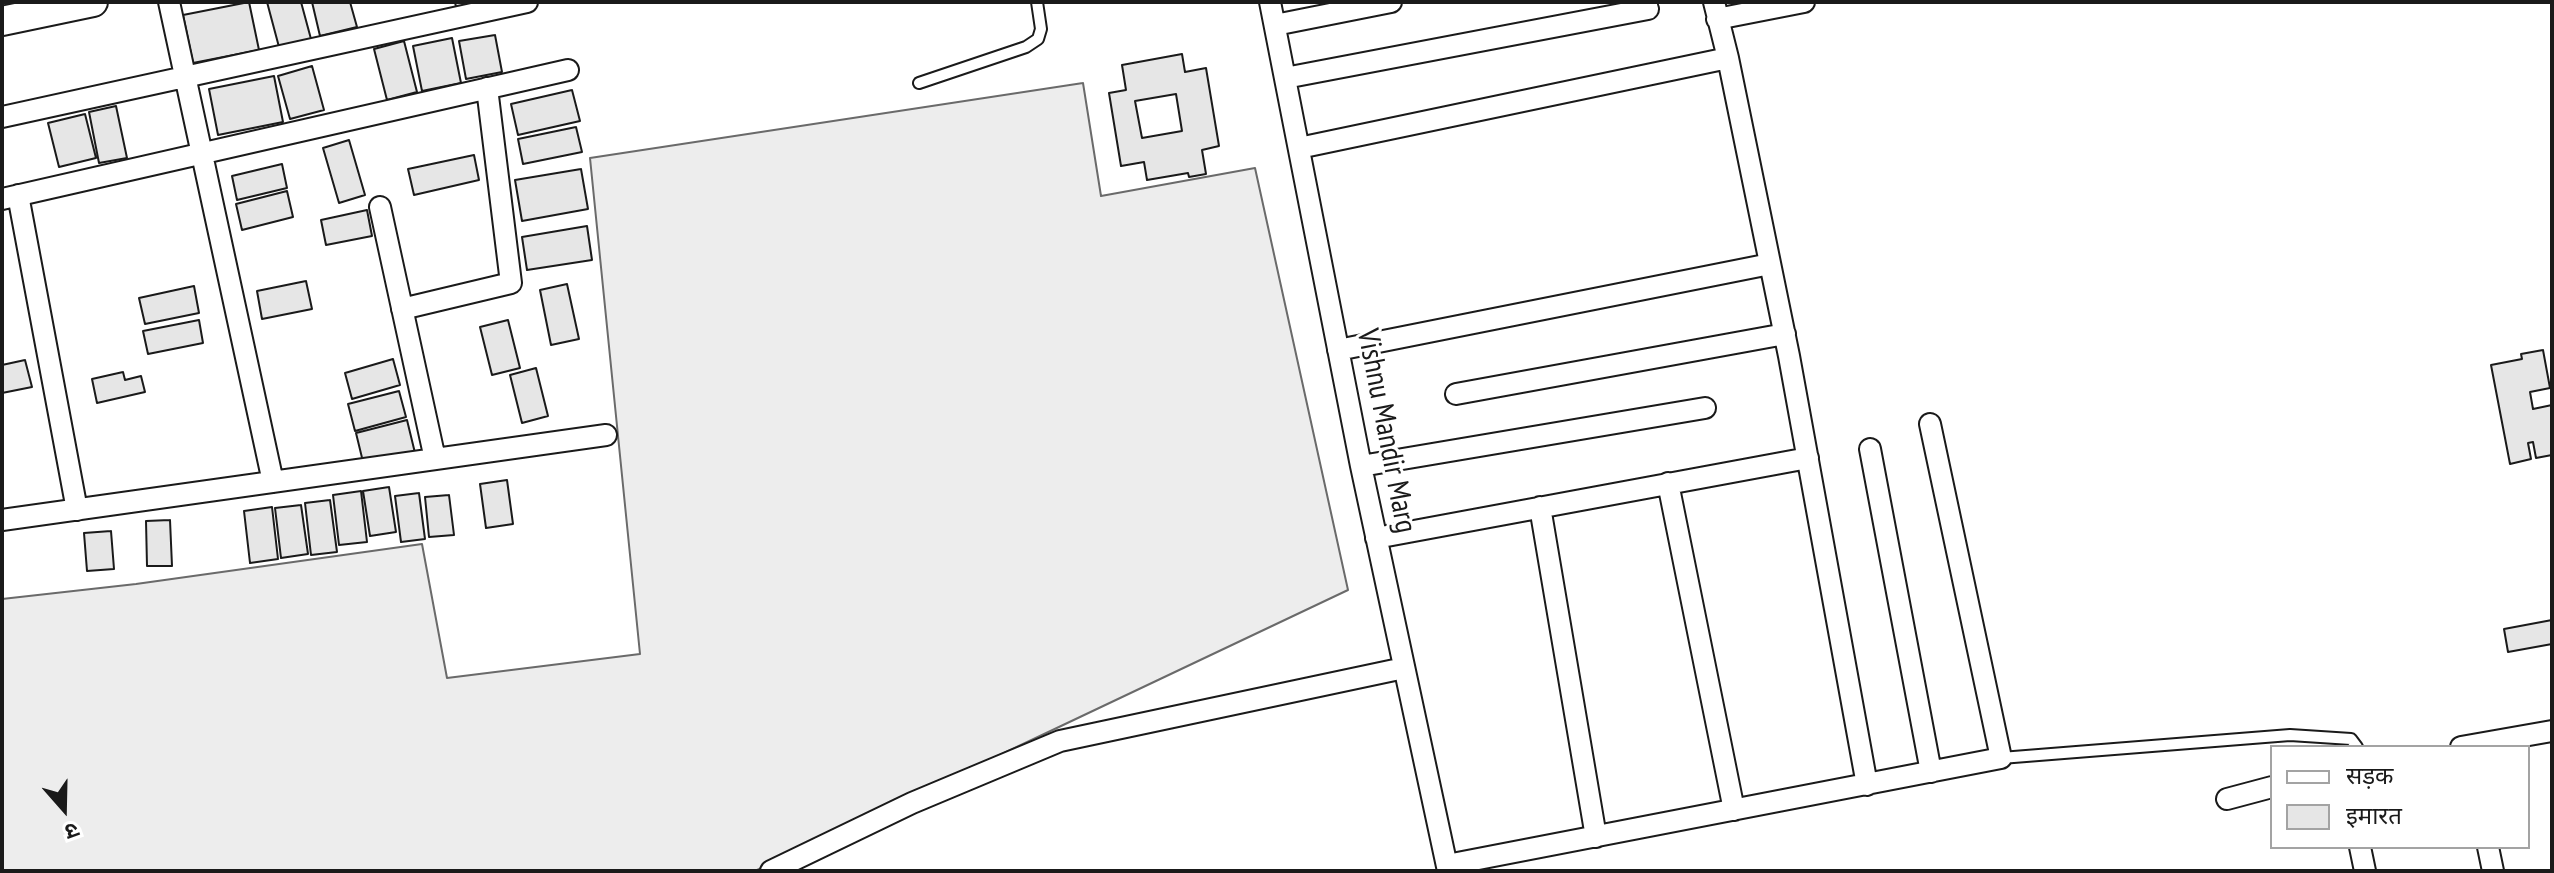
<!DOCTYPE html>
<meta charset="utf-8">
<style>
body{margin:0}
#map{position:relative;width:2554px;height:873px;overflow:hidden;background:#fff;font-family:"PT Sans Narrow","Noto Sans Devanagari",sans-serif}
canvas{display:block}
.frame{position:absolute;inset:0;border:4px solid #1a1a1a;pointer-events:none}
.legend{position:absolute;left:2270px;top:745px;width:260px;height:104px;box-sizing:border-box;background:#fff;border:2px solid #a3a3a3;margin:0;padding:10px 14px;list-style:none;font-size:24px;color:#1a1a1a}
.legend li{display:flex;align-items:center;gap:16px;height:40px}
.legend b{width:40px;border:2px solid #a3a3a3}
.north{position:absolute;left:24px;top:769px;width:80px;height:80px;-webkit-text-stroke:6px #fff;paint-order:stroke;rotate:160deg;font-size:22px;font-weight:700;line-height:32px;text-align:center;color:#1a1a1a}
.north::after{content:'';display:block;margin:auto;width:28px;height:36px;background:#1a1a1a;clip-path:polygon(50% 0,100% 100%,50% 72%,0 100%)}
</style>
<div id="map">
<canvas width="2554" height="873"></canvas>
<div class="frame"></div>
<ul class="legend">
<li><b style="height:10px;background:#fff"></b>सड़क</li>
<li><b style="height:22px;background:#e6e6e6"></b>इमारत</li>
</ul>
<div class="north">उ</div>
</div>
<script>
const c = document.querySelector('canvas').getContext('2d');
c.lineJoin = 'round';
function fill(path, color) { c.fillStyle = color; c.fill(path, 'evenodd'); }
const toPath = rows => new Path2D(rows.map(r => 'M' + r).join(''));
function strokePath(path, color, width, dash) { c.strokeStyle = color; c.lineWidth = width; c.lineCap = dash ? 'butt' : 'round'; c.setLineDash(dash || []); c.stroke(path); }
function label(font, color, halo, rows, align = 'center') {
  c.font = font + ' "PT Sans Narrow",sans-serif'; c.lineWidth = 6; c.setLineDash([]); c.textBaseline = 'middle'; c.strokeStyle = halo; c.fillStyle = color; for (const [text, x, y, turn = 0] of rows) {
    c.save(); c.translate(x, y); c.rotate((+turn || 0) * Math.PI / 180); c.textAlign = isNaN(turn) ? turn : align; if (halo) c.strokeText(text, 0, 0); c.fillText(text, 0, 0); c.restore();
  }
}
const built = toPath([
 [1083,83,1101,196,1255,168,1348,590,755,871,2,871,2,599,136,584,422,544,447,678,640,654,590,158,1083,83]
]);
fill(built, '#ededed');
strokePath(built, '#6a6a6a', 2);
const building = toPath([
 [249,2,259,50,193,63,183,15,249,2],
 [267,2,301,2,311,39,279,47,267,2],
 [312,2,350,2,357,27,320,36,312,2],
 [455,2,485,2,456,7,455,2],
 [495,35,502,72,466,79,459,41,495,35],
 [452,38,461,83,422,91,413,46,452,38],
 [404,41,417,92,387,100,374,49,404,41],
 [1182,54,1185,72,1206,68,1219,146,1202,150,1206,174,1189,177,1188,173,1147,180,1144,162,1121,166,1109,93,1126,90,1122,65,1182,54],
 [1176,94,1182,131,1142,138,1135,101,1176,94],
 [312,66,324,110,290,119,278,76,312,66],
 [274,76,283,122,218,135,209,89,274,76],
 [572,90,580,121,518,135,511,104,572,90],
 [116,106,127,158,99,163,89,112,116,106],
 [85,114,96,158,59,167,48,123,85,114],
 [576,127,582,152,523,164,518,139,576,127],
 [349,140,365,195,339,203,323,148,349,140],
 [474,155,479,180,414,195,408,169,474,155],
 [282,164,287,188,237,200,232,176,282,164],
 [581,169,588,209,522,221,515,180,581,169],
 [287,191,293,217,242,230,236,204,287,191],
 [367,210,372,236,326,245,321,220,367,210],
 [587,226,592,260,527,270,522,237,587,226],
 [306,281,312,309,262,319,257,291,306,281],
 [567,284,579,339,551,345,540,290,567,284],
 [194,286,199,313,145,324,139,298,194,286],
 [199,320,203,343,148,354,143,331,199,320],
 [508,320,520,368,492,375,480,327,508,320],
 [2543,350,2550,388,2530,392,2533,409,2552,405,2552,455,2536,458,2533,442,2528,443,2531,459,2510,464,2491,365,2522,359,2521,354,2543,350],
 [393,359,400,385,352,399,345,373,393,359],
 [25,360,32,387,2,393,2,365,25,360],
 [536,368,548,416,522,423,510,375,536,368],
 [123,372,125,380,141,376,145,392,97,403,92,379,123,372],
 [399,391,406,417,355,431,348,404,399,391],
 [407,420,415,453,364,466,356,433,407,420],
 [507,480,513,524,486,528,480,484,507,480],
 [389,487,396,532,370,536,363,491,389,487],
 [361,491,367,542,339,545,333,495,361,491],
 [419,493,425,539,401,542,395,496,419,493],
 [449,495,454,535,429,537,425,497,449,495],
 [330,500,337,552,311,555,305,503,330,500],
 [301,505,308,554,281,558,275,508,301,505],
 [272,507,278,559,250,563,244,511,272,507],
 [170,520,172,566,147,566,146,521,170,520],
 [111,531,114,569,87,571,84,533,111,531],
 [2552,620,2552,644,2508,652,2504,629,2552,620]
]);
fill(building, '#e6e6e6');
strokePath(building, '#1a1a1a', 2);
const lane = toPath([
 [919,83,1026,47,1038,39,1041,29,1037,2],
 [2001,758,2290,735,2351,739,2357,747]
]);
const street = toPath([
 [169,2,273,482],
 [1270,2,1361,466,1448,871],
 [1714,2,1728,58,1789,356,1867,785],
 [1717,19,1804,2],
 [1275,25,1391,2],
 [1285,78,1648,9],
 [2,117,527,2],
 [1299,148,1728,58],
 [18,195,77,510],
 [2,199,568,70],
 [380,207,435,459],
 [402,309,511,283,487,88],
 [1338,350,1770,264],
 [1456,394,1785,334],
 [1870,449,1931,772],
 [1361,466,1705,408],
 [1668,483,1734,810],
 [1540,507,1596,837],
 [2,520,606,435],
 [1376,538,1808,458],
 [2461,747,2552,731],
 [2227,799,2272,787],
 [2360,847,2365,871],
 [2488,847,2493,871],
 [1447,865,2001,758,1930,424],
 [771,871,912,803,1060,741,1404,668]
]);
const secondary = toPath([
 [2,21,93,2]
]);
strokePath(lane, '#1a1a1a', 14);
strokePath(street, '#1a1a1a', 24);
strokePath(secondary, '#1a1a1a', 32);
strokePath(lane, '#fff', 10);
strokePath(street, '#fff', 20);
strokePath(secondary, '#fff', 28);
label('30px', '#1a1a1a', '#fff', [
 ["Vishnu Mandir Marg",1386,431,79]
]);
</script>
